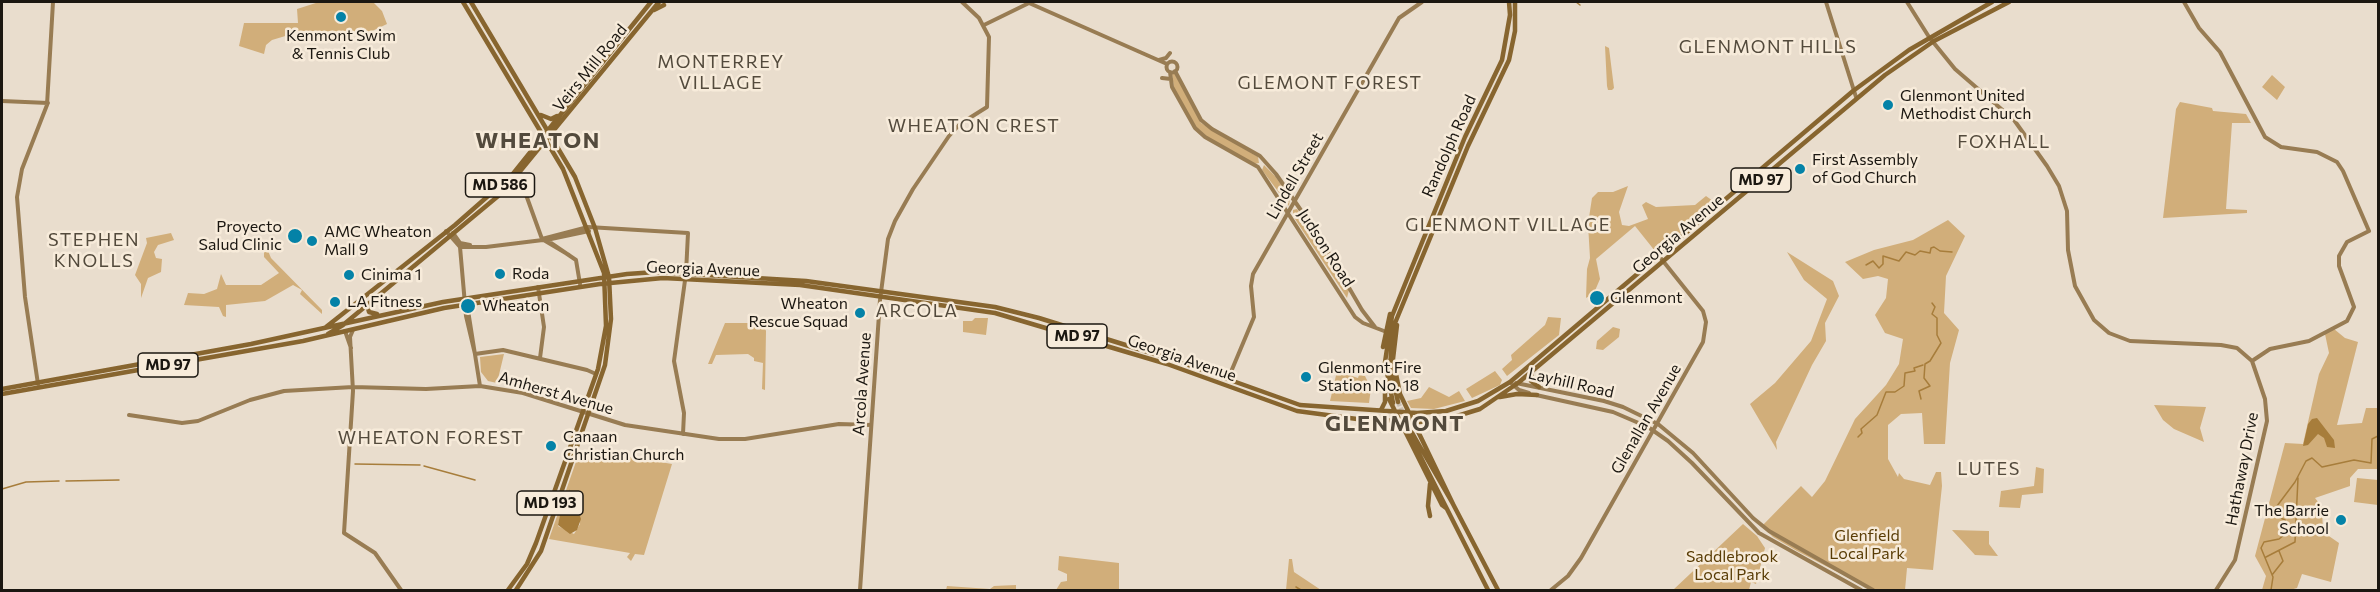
<!DOCTYPE html>
<style>
body{margin:0}
#map{position:relative;width:2380px;height:592px;overflow:hidden;background:#e9ddcd;font-family:Commissioner,sans-serif}
canvas{display:block}
.frame{position:absolute;inset:0;border:3px solid #1b1711;pointer-events:none}
</style>
<div id="map">
<canvas width="2380" height="592"></canvas>
<div class="frame"></div>
</div>
<script>
const c = document.querySelector('canvas').getContext('2d');
c.lineJoin = 'round';
function fill(path, color) { c.fillStyle = color; c.fill(path, 'evenodd'); }
const toPath = rows => new Path2D(rows.map(r => 'M' + r).join(''));
function strokePath(path, color, width, dash) { c.strokeStyle = color; c.lineWidth = width; c.lineCap = dash ? 'butt' : 'round'; c.setLineDash(dash || []); c.stroke(path); }
function label(font, color, halo, rows, align = 'center') {
  c.font = font + ' Commissioner,sans-serif'; c.lineWidth = 5; c.setLineDash([]); c.textBaseline = 'middle'; c.strokeStyle = halo; c.fillStyle = color; for (const [text, x, y, turn = 0] of rows) {
    c.save(); c.translate(x, y); c.rotate((+turn || 0) * Math.PI / 180); c.textAlign = isNaN(turn) ? turn : align; if (halo) c.strokeText(text, 0, 0); c.fillText(text, 0, 0); c.restore();
  }
}
fill(toPath([
 [319,2,373,2,382,11,387,24,370,32,302,31,272,40,266,45,264,54,239,46,244,23,298,23,297,9],
 [1605,46,1609,48,1614,88,1612,90,1608,90,1607,86],
 [1172,74,1175,74,1201,123,1258,157,1259,163,1254,164,1207,137,1195,126,1174,88],
 [2272,75,2285,87,2277,100,2262,87],
 [2180,102,2212,108,2213,111,2246,114,2251,123,2232,123,2226,209,2247,210,2247,213,2163,218,2176,109],
 [1264,165,1275,176,1290,198,1289,206,1262,170],
 [1628,186,1619,212,1622,225,1629,226,1648,219,1642,205,1646,202,1656,207,1695,205,1706,196,1713,201,1713,207,1659,251,1655,251,1635,226,1596,259,1600,279,1594,293,1586,298,1587,269,1590,258,1588,224,1592,198,1598,192,1613,192],
 [1297,209,1349,290,1347,298,1293,216,1293,210],
 [1948,220,1965,236,1946,276,1944,313,1959,330,1950,363,1945,444,1924,444,1922,413,1901,414,1888,425,1888,459,1898,477,1899,473,1904,479,1930,485,1936,472,1941,472,1942,486,1933,570,1907,568,1905,590,1872,590,1797,551,1773,537,1762,526,1801,486,1812,497,1825,481,1855,419,1886,385,1899,364,1903,339,1885,333,1875,315,1886,298,1888,279,1878,276,1863,279,1845,262,1874,250,1913,240],
 [171,233,174,240,158,245,154,252,156,258,162,259,161,272,148,278,141,298,141,284,135,275,147,243,146,238],
 [264,246,266,246,271,258,322,310,322,314,300,294,302,290,293,285,265,301,226,305,226,317,223,316,219,307,184,305,188,293,204,294,217,289,221,274,226,285,261,285,279,273,264,257],
 [1787,252,1833,281,1839,296,1825,323,1826,341,1812,365,1776,442,1777,450,1750,404,1775,383,1811,341,1827,299,1804,280],
 [1548,317,1561,318,1559,335,1507,376,1502,369,1512,360,1511,355,1545,325],
 [975,318,988,318,986,335,963,332,963,321,972,321],
 [725,323,763,323,766,331,765,390,762,389,763,363,754,361,754,358,748,354,716,355,712,364,708,364],
 [1613,327,1620,329,1619,337,1603,350,1596,349,1597,341],
 [2334,329,2345,338,2358,342,2337,425,2362,423,2366,408,2378,408,2378,469,2358,469,2350,478,2350,486,2315,498,2322,507,2323,532,2339,543,2331,582,2302,574,2297,588,2290,590,2262,590,2266,576,2255,556,2285,443,2303,444,2319,374,2329,353,2325,334],
 [504,354,497,383,488,381,481,372,480,357],
 [1337,371,1358,378,1359,375,1365,376,1371,388,1369,403,1330,401],
 [1495,371,1502,380,1500,385,1472,398,1466,389],
 [1429,387,1449,397,1459,391,1465,401,1434,409,1411,408,1407,401,1421,398],
 [2154,405,2206,407,2200,428,2204,442,2174,429,2163,420],
 [601,452,672,464,644,555,635,554,631,561,627,557,630,553,549,539,578,456,597,462],
 [570,490,569,498,579,514,580,524,574,534,558,526,562,506,568,506,564,502],
 [2036,467,2044,469,2043,493,2022,495,2020,508,1999,507,2001,491,2034,486],
 [2357,478,2378,480,2378,505,2354,502],
 [1743,524,1757,536,1765,548,1756,584,1751,582,1749,590,1673,590],
 [1952,530,1989,531,1989,544,1998,556,1975,555],
 [1059,556,1119,563,1119,590,1056,590,1061,582,1067,581,1067,574,1058,570],
 [1289,559,1292,559,1294,572,1321,590,1286,590],
 [1016,585,1016,590,1028,590,946,590,947,586,990,589,994,586]
]), '#d1ae7a');
fill(toPath([
 [2317,418,2334,440,2335,448,2327,447,2324,438,2318,434,2308,445,2303,446,2308,424,2312,419],
 [570,489,569,498,578,510,581,519,577,530,570,534,558,525,562,505,568,506,564,502]
]), '#a77d3b');
strokePath(toPath([
 [1576,2,1580,5],
 [1866,265,1873,261,1879,268,1883,264,1883,256,1899,261,1906,252,1915,255,1920,251,1930,253,1931,248,1934,247,1940,251,1952,252],
 [1921,399,1919,391,1930,386,1924,378,1925,364,1930,361,1941,343,1937,335,1937,318,1932,314,1935,307,1932,303],
 [1858,437,1862,433,1861,429,1877,415,1886,392,1895,392,1904,386,1905,373,1915,371,1914,368,1923,365],
 [355,464,420,465],
 [424,466,475,480],
 [66,481,119,480],
 [2,489,26,482,59,481],
 [2266,557,2295,542,2298,478],
 [2272,575,2283,561,2279,551],
 [1296,587,1301,590],
 [2271,590,2273,577,2261,548,2264,542,2279,539,2284,535,2285,520,2274,515,2274,510,2295,482,2306,461,2312,458,2322,467,2354,460,2371,463,2372,439,2378,436]
]), '#a77d3b', 1.5);
strokePath(toPath([
 [1398,402,1411,431]
]), '#cabfb1', 4.5, [4.5, 2]);
strokePath(toPath([
 [1826,2,1856,97],
 [1907,2,1929,37,1955,69,2014,120,2047,166,2059,186,2067,211,2068,250,2075,286,2094,320,2109,333,2130,341,2221,345,2237,348,2252,361,2265,399,2267,421,2235,560,2216,590],
 [2184,2,2199,28,2220,52,2265,137,2281,147,2317,152,2337,162,2343,171,2369,231,2347,242,2339,256,2339,266,2354,307,2347,321,2309,341,2270,349,2252,361],
 [984,25,1029,3,1167,64],
 [1159,60,1166,58,1170,53],
 '1166.5 67a5.5 5.5 0 1 1 11 0a5.5 5.5 0 1 1-11 0Z',
 [1175,71,1201,120,1212,129,1260,156,1276,174,1320,238,1362,310,1375,327],
 [1170,72,1172,87,1195,128,1205,137,1258,167,1355,317,1363,323,1384,331],
 [1162,78,1171,79],
 [2,101,48,103],
 [47,105,53,2],
 [514,176,525,192,542,239,569,255],
 [515,179,525,195],
 [446,231,460,247],
 [453,233,460,243,470,245],
 [542,239,588,227,688,233,686,273,674,361,684,413,683,434],
 [551,243,576,260,580,284],
 [460,247,486,247,551,239,589,231],
 [460,247,466,316,475,354],
 [538,287,544,327,540,358],
 [467,304,480,386],
 [353,330,350,337,353,391,344,533,375,553,401,590],
 [345,331,351,348],
 [475,354,503,350,587,370,596,374],
 [1228,379,1254,317,1251,286,1253,274,1399,18,1422,2],
 [1510,382,1519,390,1529,393],
 [1516,383,1604,401,1623,407,1658,424,1693,453,1753,518,1769,531,1873,590],
 [38,384,25,297,17,197,22,169,47,105],
 [1536,395,1613,412,1648,427,1668,441,1692,463,1759,533,1861,590],
 [129,415,182,423,198,421,250,400,284,391,353,387,426,389,480,386,523,393,625,425,719,439,745,439,839,424,871,425],
 [860,590,880,300,888,239,895,221,913,189,949,136,960,124,987,107,989,37,979,18,962,2],
 [1551,590,1568,576,1581,558,1703,342,1706,322,1703,311,1659,256]
]), '#987c53', 4);
strokePath(toPath([
 [463,2,563,169,604,273,606,326,598,369,536,543,527,564,508,590],
 [471,2,575,177,595,228,609,277,611,319,605,365,541,551,516,590],
 [654,10,664,5],
 [541,115,551,119,557,116],
 [367,304,369,312,377,314],
 [1397,325,1393,359,1400,394,1453,504],
 [326,327,455,225,512,175,651,2],
 [328,334,343,325,503,192,659,2],
 [1383,347,1390,314],
 [1532,371,1531,381,1539,387],
 [2,389,251,344,443,302,627,274,656,272,806,281,995,307,1039,318,1177,361,1300,405,1417,413,1446,411,1478,401,1510,382,1853,91,1909,50,1992,2],
 [2,394,303,341,444,308,600,284,663,278,800,285,995,313,1167,364,1297,411,1357,419,1419,422,1444,420,1480,409,1518,383,1885,75,1934,41,2009,2],
 [1500,397,1517,394,1537,395],
 [1389,399,1442,505,1446,508],
 [1398,402,1390,367,1393,328,1468,146,1509,60,1515,31,1515,2],
 [1393,403,1385,362,1392,316,1465,137,1502,60,1510,15,1509,2],
 [1381,410,1385,402,1385,387],
 [1411,431,1453,504,1498,590],
 [1409,434,1488,590],
 [1430,484,1428,506,1430,516]
]), '#87652f', 4.5);
for (const [x, y, r, color] of [
 [341,17,6,"#0482a7"],
 [1888,105,6,"#0482a7"],
 [1800,169,6,"#0482a7"],
 [295,236,8,"#0482a7"],
 [312,241,6,"#0482a7"],
 [500,274,6,"#0482a7"],
 [349,275,6,"#0482a7"],
 [1597,298,8,"#0482a7"],
 [335,302,6,"#0482a7"],
 [468,306,8,"#0482a7"],
 [860,313,6,"#0482a7"],
 [1306,377,6,"#0482a7"],
 [551,446,6,"#0482a7"],
 [2341,520,6,"#0482a7"]
]) { const dot = new Path2D(); dot.arc(x, y, r, 0, 2 * Math.PI); c.fillStyle = color; c.fill(dot); strokePath(dot, '#f7ebda', 2); }
for (const [x, y, w] of [
 [1761,180,60],
 [500,185,69],
 [1077,336,60],
 [168,365,60],
 [550,503,66]
]) { const box = new Path2D(); box.roundRect(x - w / 2, y - 12, w, 24, 4.5); c.fillStyle = '#f7ebda'; c.fill(box); strokePath(box, '#1b1711', 1.5); }
label('bold 15px', '#1b1711', null, [
 ["MD 97",1761,180],
 ["MD 586",500,185],
 ["MD 97",1077,336],
 ["MD 97",168,365],
 ["MD 193",550,503]
]);
label('16px', '#1b1711', '#f7ebda', [
 ["Kenmont Swim",341,36,"center"],
 ["& Tennis Club",341,54,"center"],
 ["Glenmont United",1900,96],
 ["Methodist Church",1900,114],
 ["First Assembly",1812,160],
 ["of God Church",1812,178],
 ["Proyecto",282,227,"right"],
 ["Salud Clinic",282,245,"right"],
 ["AMC Wheaton",324,232],
 ["Mall 9",324,250],
 ["Roda",512,274],
 ["Cinima 1",361,275],
 ["Glenmont",1610,298],
 ["LA Fitness",347,302],
 ["Wheaton",848,304,"right"],
 ["Rescue Squad",848,322,"right"],
 ["Wheaton",482,306],
 ["Glenmont Fire",1318,368],
 ["Station No. 18",1318,386],
 ["Canaan",563,437],
 ["Christian Church",563,455],
 ["The Barrie",2329,511,"right"],
 ["School",2329,529,"right"]
], 'left');
label('16px', '#1b1711', '#f7ebda', [
 ["Veirs Mill Road",590,68,-51],
 ["Randolph Road",1449,146,-66],
 ["Lindell Street",1295,176,-60],
 ["Georgia Avenue",1678,234,-40],
 ["Judson Road",1326,248,57],
 ["Georgia Avenue",703,269,2],
 ["Georgia Avenue",1182,358,19],
 ["Layhill Road",1571,383,13],
 ["Arcola Avenue",862,384,-86],
 ["Amherst Avenue",556,393,16],
 ["Glenallan Avenue",1646,419,-60],
 ["Hathaway Drive",2242,469,-79]
]);
label('16px', '#593c05', '#f7ebda', [
 ["Glenfield",1867,536],
 ["Local Park",1867,554],
 ["Saddlebrook",1732,557],
 ["Local Park",1732,575]
]);
c.letterSpacing = '1.5px';
label('18px', '#534a3c', '#f7ebda', [
 ["GLENMONT HILLS",1768,47],
 ["MONTERREY",721,62],
 ["VILLAGE",721,83],
 ["GLEMONT FOREST",1330,83],
 ["WHEATON CREST",974,126],
 ["FOXHALL",2004,142],
 ["GLENMONT VILLAGE",1508,225],
 ["STEPHEN",94,240],
 ["KNOLLS",94,261],
 ["ARCOLA",917,311],
 ["WHEATON FOREST",431,438],
 ["LUTES",1989,469]
]);
c.letterSpacing = '0px';
c.letterSpacing = '1.5px';
label('bold 22px', '#534a3c', '#f7ebda', [
 ["WHEATON",538,141],
 ["GLENMONT",1395,424]
]);
c.letterSpacing = '0px';
</script>
